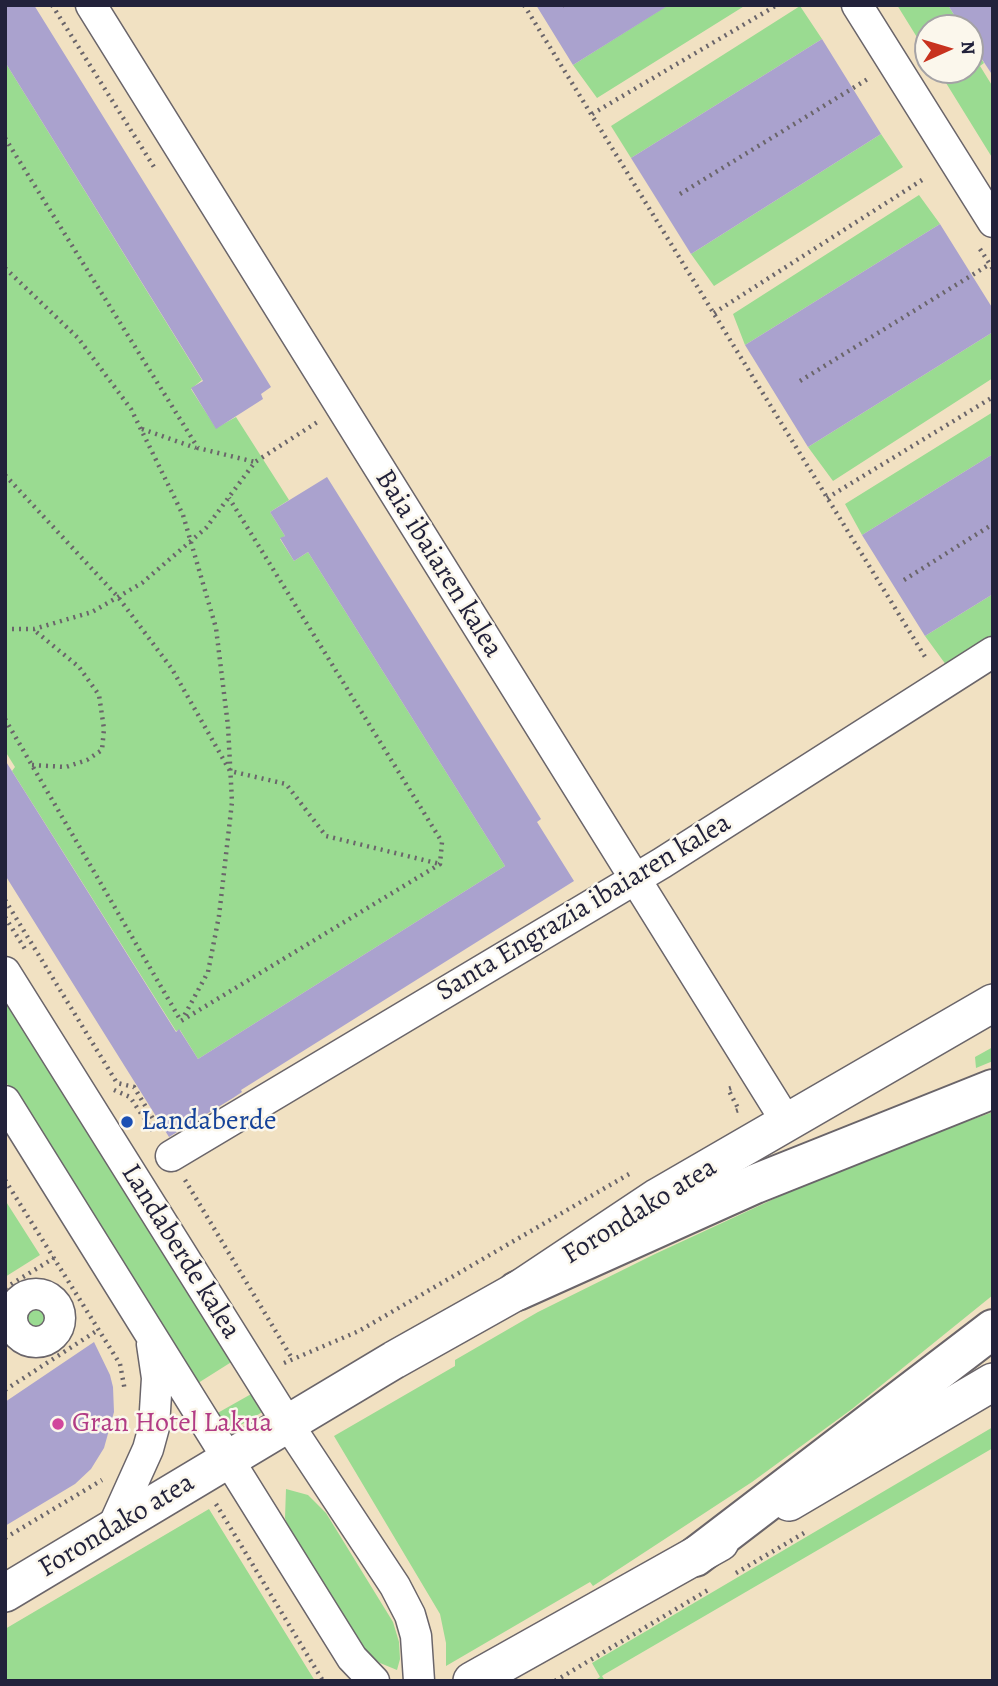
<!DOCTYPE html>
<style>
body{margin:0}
#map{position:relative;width:998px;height:1686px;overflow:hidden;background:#f1e1c2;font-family:Alegreya,serif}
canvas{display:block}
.frame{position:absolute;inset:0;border:7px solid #22223b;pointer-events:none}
.north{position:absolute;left:914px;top:14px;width:70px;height:70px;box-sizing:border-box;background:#fbf7ec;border:2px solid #a4a2a5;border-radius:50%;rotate:86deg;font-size:19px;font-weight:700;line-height:28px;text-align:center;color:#22223b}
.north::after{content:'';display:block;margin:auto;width:24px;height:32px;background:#c8321e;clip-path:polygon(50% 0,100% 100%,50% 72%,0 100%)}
</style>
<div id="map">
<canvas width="998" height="1686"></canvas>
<div class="frame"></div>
<div class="north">N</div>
</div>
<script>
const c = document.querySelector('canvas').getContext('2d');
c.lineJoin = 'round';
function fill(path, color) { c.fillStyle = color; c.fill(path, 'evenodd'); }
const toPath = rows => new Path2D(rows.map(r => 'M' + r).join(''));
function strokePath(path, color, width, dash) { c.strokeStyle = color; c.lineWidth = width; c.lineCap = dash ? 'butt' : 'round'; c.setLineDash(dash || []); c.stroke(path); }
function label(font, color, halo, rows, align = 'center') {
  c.font = font + ' Alegreya,serif'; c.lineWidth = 5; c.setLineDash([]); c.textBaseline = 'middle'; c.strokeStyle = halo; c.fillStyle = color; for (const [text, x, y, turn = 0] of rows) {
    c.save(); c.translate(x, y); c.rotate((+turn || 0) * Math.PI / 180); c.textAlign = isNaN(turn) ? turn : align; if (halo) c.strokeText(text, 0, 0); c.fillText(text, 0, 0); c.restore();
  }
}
fill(toPath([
 [668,5,746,5,597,98,573,65],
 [897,5,948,5,962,28,928,28,928,55],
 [800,6,822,39,631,158,611,126],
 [970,41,984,63,980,66,993,87,993,159,938,70,970,70],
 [5,62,202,380,191,389,216,428,236,417,289,500,270,512,285,536,280,539,294,561,308,552,505,866,198,1059,180,1030,176,1031,12,771,15,767,5,751],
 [881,134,903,167,714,286,691,254],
 [919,195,940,224,745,345,733,314],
 [993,332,993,378,833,481,808,447],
 [993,412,993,454,862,535,845,504],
 [993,594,993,641,949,669,925,636],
 [5,996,233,1361,195,1385,5,1080],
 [993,1047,993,1061,976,1068,975,1057],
 [993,1112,993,1295,852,1409,752,1482,593,1586,590,1582,446,1666,446,1643,440,1614,334,1436,455,1366,455,1360,538,1312,655,1254,791,1191,915,1140],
 [5,1200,40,1255,5,1277],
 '20 1318a18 18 0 1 1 36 0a18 18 0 1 1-36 0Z',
 [253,1393,264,1411,226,1434,214,1415],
 [993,1427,993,1448,605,1674,602,1676,605,1681,594,1681,600,1677,592,1663],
 [286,1489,308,1495,326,1513,393,1622,399,1642,400,1659,397,1670,380,1663,359,1647,292,1538,285,1518],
 [209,1509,315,1681,5,1681,5,1629]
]), '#9adb91');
fill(toPath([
 [5,5,34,5,271,387,261,394,263,399,216,429,191,388,203,381,5,62],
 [536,5,669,5,573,65],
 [948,5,993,5,993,76,970,41,970,28,962,28],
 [822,39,881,134,691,254,631,158],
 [940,224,993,309,993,332,808,447,745,345],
 [993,454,993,594,925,636,862,535],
 [327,477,541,819,537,822,574,881,241,1090,242,1092,233,1098,169,1137,5,875,5,760,176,1032,179,1029,198,1059,505,866,308,552,294,561,280,538,285,536,270,512],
 [94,1342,110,1375,113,1387,114,1412,104,1448,91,1469,75,1484,5,1526,5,1402]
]), '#aaa2ce');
const minor = toPath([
 [91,5,786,1121],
 [857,5,993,222],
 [5,972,288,1424,395,1586,410,1615,416,1636,419,1681],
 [5,1101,352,1658,374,1681],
 [171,1156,662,863,993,652],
 '12 1318a24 24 0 1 1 48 0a24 24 0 1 1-48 0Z',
 [111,1531,148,1449,154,1427,157,1378,152,1344]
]);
const major = toPath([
 [789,1502,993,1382],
 [5,1593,394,1360,517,1291,658,1197,993,1003],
 [472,1681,720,1542]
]);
const highway = toPath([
 [517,1291,755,1184,993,1089],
 [695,1557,993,1329]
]);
strokePath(minor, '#6a656a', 33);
strokePath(major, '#6a656a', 40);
strokePath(highway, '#6a656a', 42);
strokePath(toPath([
 [52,5,154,167],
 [524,5,927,660],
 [562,6,563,5],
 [592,114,777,5],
 [5,138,198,448,255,462],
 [680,194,871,77],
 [980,249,993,269],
 [5,268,78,338,131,409,183,515,216,628,228,726,232,802,219,916,208,972,183,1018],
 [714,313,922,180],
 [800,381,990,264],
 [142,429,196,448],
 [5,475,118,597,172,669,230,771,286,784,326,836,440,864],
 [827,498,993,397],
 [904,580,993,524],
 [5,629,34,629,92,612,142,583,206,528,255,462,319,421],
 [5,719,181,1021,440,864,442,842,229,498],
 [32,765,66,767,87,760,102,750,104,729,99,695,79,667,34,630],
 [5,900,117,1083,134,1087,159,1129],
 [5,917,25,949],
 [731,1088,728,1089,739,1110,736,1111],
 [114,1090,130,1097,154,1133],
 [5,1180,120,1364,125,1391],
 [185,1180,293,1360],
 [5,1288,54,1258],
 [284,1363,359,1331,629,1174],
 [5,1390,98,1330],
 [216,1504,323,1681],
 [5,1538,102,1480],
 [736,1573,804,1533],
 [555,1681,708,1590]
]), '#6a656a', 4.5, [2, 5]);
strokePath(minor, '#fff', 30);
strokePath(major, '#fff', 37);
strokePath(highway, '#fff', 38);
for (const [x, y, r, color] of [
 [127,1122,7,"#1a4fb4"],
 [58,1424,7,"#d1479c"]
]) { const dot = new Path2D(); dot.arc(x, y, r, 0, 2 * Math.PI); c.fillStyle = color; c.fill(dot); strokePath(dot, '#fbf7ec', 2.5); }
label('28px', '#22223b', '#fbf7ec', [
 ["Baia ibaiaren kalea",438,564,58],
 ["Santa Engrazia ibaiaren kalea",584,908,-31],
 ["Forondako atea",640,1212,-32],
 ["Landaberde kalea",180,1252,58],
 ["Forondako atea",117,1526,-31]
]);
label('28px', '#164399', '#fbf7ec', [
 ["Landaberde",141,1122]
], 'left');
label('28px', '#b23c85', '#fbf7ec', [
 ["Gran Hotel Lakua",72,1424]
], 'left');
</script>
